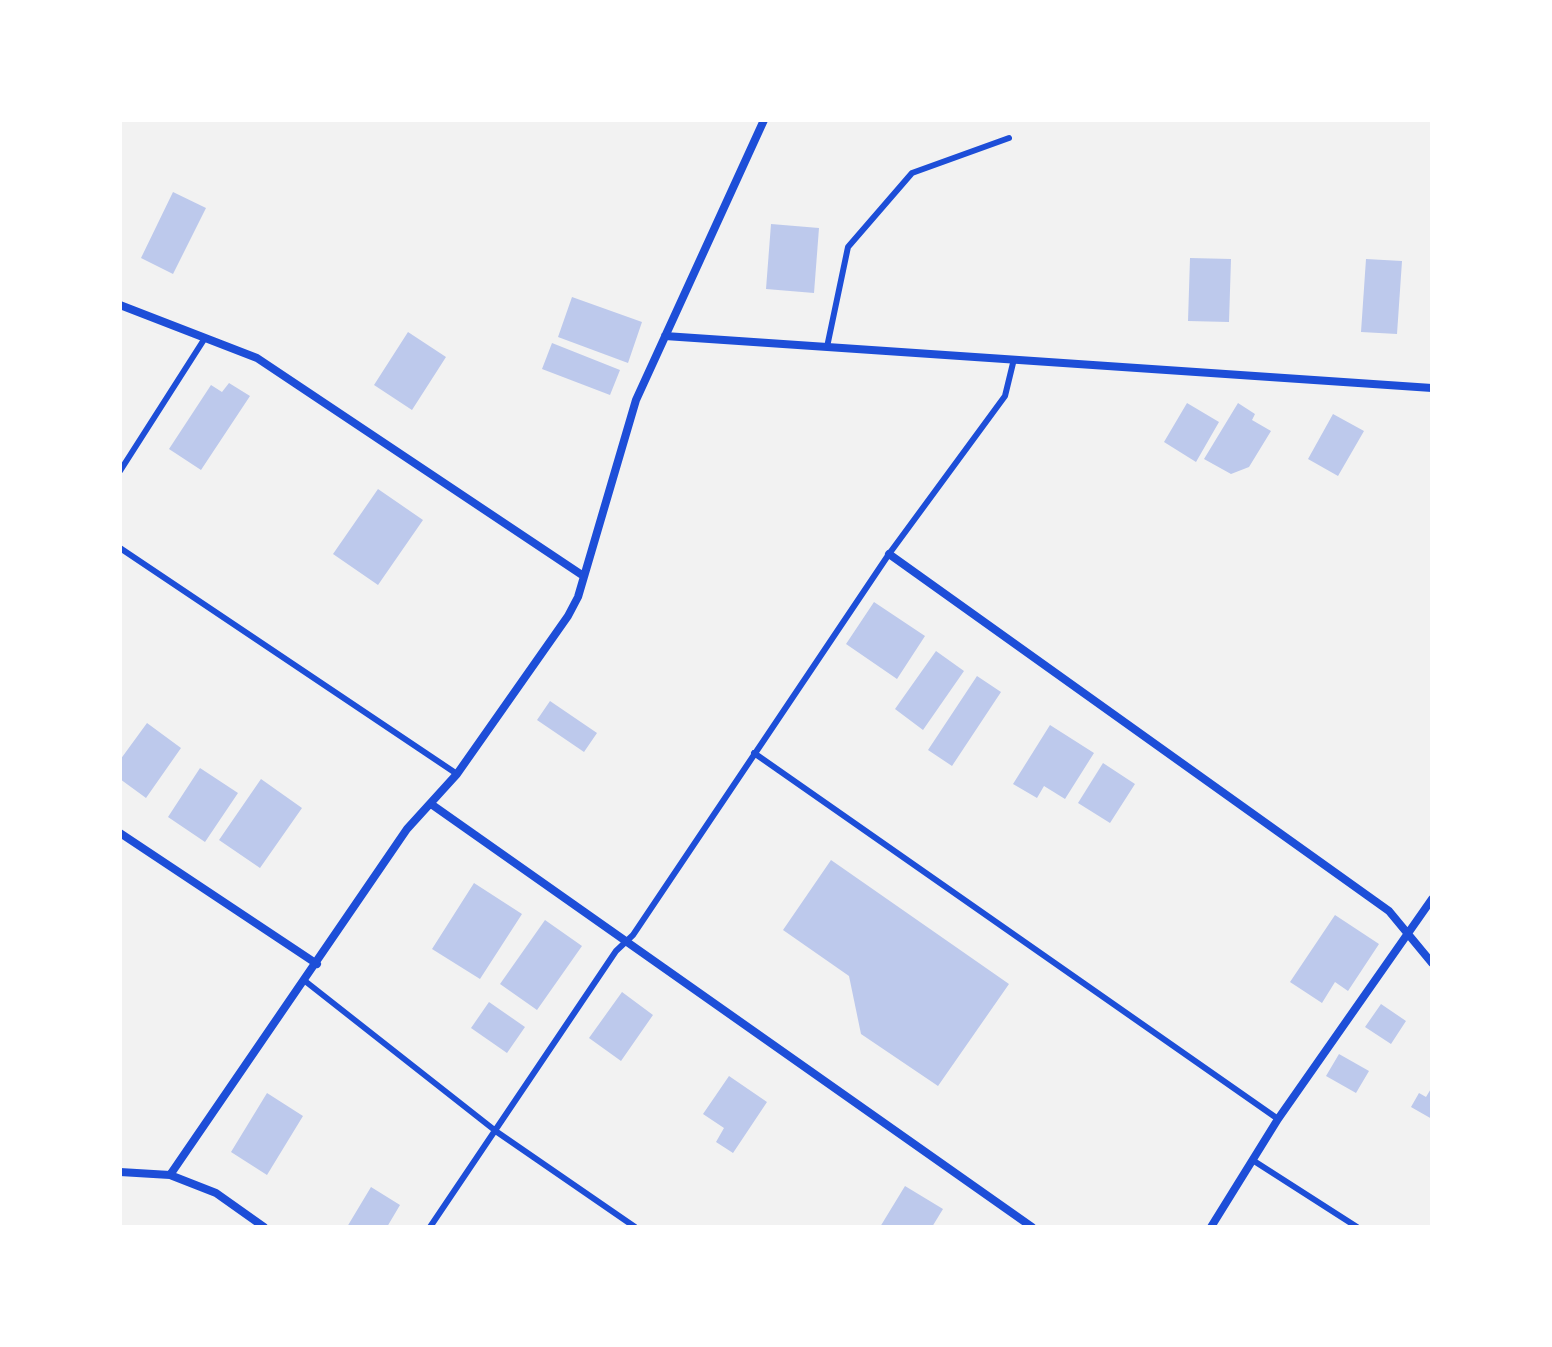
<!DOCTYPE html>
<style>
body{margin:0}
#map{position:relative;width:1552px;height:1347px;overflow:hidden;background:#f2f2f2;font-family:"Roboto Condensed",sans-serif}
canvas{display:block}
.frame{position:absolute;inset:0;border:122px solid #fff;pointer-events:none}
</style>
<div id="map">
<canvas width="1552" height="1347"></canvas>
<div class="frame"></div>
</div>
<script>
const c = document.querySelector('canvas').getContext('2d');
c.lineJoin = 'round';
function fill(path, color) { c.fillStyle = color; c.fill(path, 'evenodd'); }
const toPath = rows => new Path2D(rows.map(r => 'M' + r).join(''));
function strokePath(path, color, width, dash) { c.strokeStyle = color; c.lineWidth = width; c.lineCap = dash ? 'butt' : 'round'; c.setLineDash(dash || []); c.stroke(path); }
fill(toPath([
 [173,192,206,208,173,274,141,258],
 [771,224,819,228,814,293,766,289],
 [1190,258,1231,259,1229,322,1188,321],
 [1366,259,1402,261,1397,334,1361,332],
 [572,297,642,322,628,363,558,337],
 [408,332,446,357,412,410,374,385],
 [552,343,620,370,610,395,542,369],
 [229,383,250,396,201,470,169,449,211,385,222,392],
 [1187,403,1219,422,1196,462,1164,442],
 [1238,403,1255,414,1252,420,1271,431,1249,467,1231,474,1204,459],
 [1333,414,1364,431,1338,476,1308,459],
 [378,489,423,520,378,585,333,554],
 [874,602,925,636,897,679,846,644],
 [936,651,964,671,923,730,895,709],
 [977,676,1001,692,952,766,928,750],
 [550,701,597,733,584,752,537,720],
 [147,723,181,748,146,798,120,779,120,760],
 [1050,725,1094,753,1065,799,1044,786,1037,798,1013,784],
 [1103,763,1135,784,1110,823,1078,803],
 [200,768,238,793,205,842,168,817],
 [261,779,302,808,260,868,219,840],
 [831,860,1009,984,938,1086,861,1034,849,976,783,930],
 [474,883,522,914,480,979,432,949],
 [1335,915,1379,944,1348,991,1335,982,1322,1003,1290,982],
 [545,920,582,946,537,1010,500,984],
 [622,992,653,1015,621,1061,589,1038],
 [489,1002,525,1027,507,1053,471,1028],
 [1381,1004,1406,1021,1391,1044,1365,1027],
 [1339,1054,1369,1071,1356,1093,1326,1076],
 [729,1076,767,1102,733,1153,716,1142,724,1128,703,1114],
 [1432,1087,1432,1119,1411,1107,1419,1093,1426,1097],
 [267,1093,303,1116,267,1175,231,1152],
 [905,1186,943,1209,932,1227,880,1227],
 [371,1187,400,1205,387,1227,347,1227]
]), '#bdc9ec');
strokePath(toPath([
 [827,347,848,247,912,173,1009,138],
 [120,471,205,338],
 [120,548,457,774],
 [754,753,1278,1119],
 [305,981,497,1132,635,1227],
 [1254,1161,1357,1227],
 [430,1227,616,951,633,935,889,554,1005,396,1014,359]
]), '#1d4ed8', 6);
strokePath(toPath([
 [120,305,257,358,582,575],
 [665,336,1432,388],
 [889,554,1389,911,1432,963],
 [431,804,1032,1227],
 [120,833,317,964],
 [120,1172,170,1175,216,1193,264,1227],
 [170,1175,407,829,457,774,568,616,578,597,636,400,764,120],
 [1211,1227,1278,1119,1432,899]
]), '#1d4ed8', 8);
</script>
